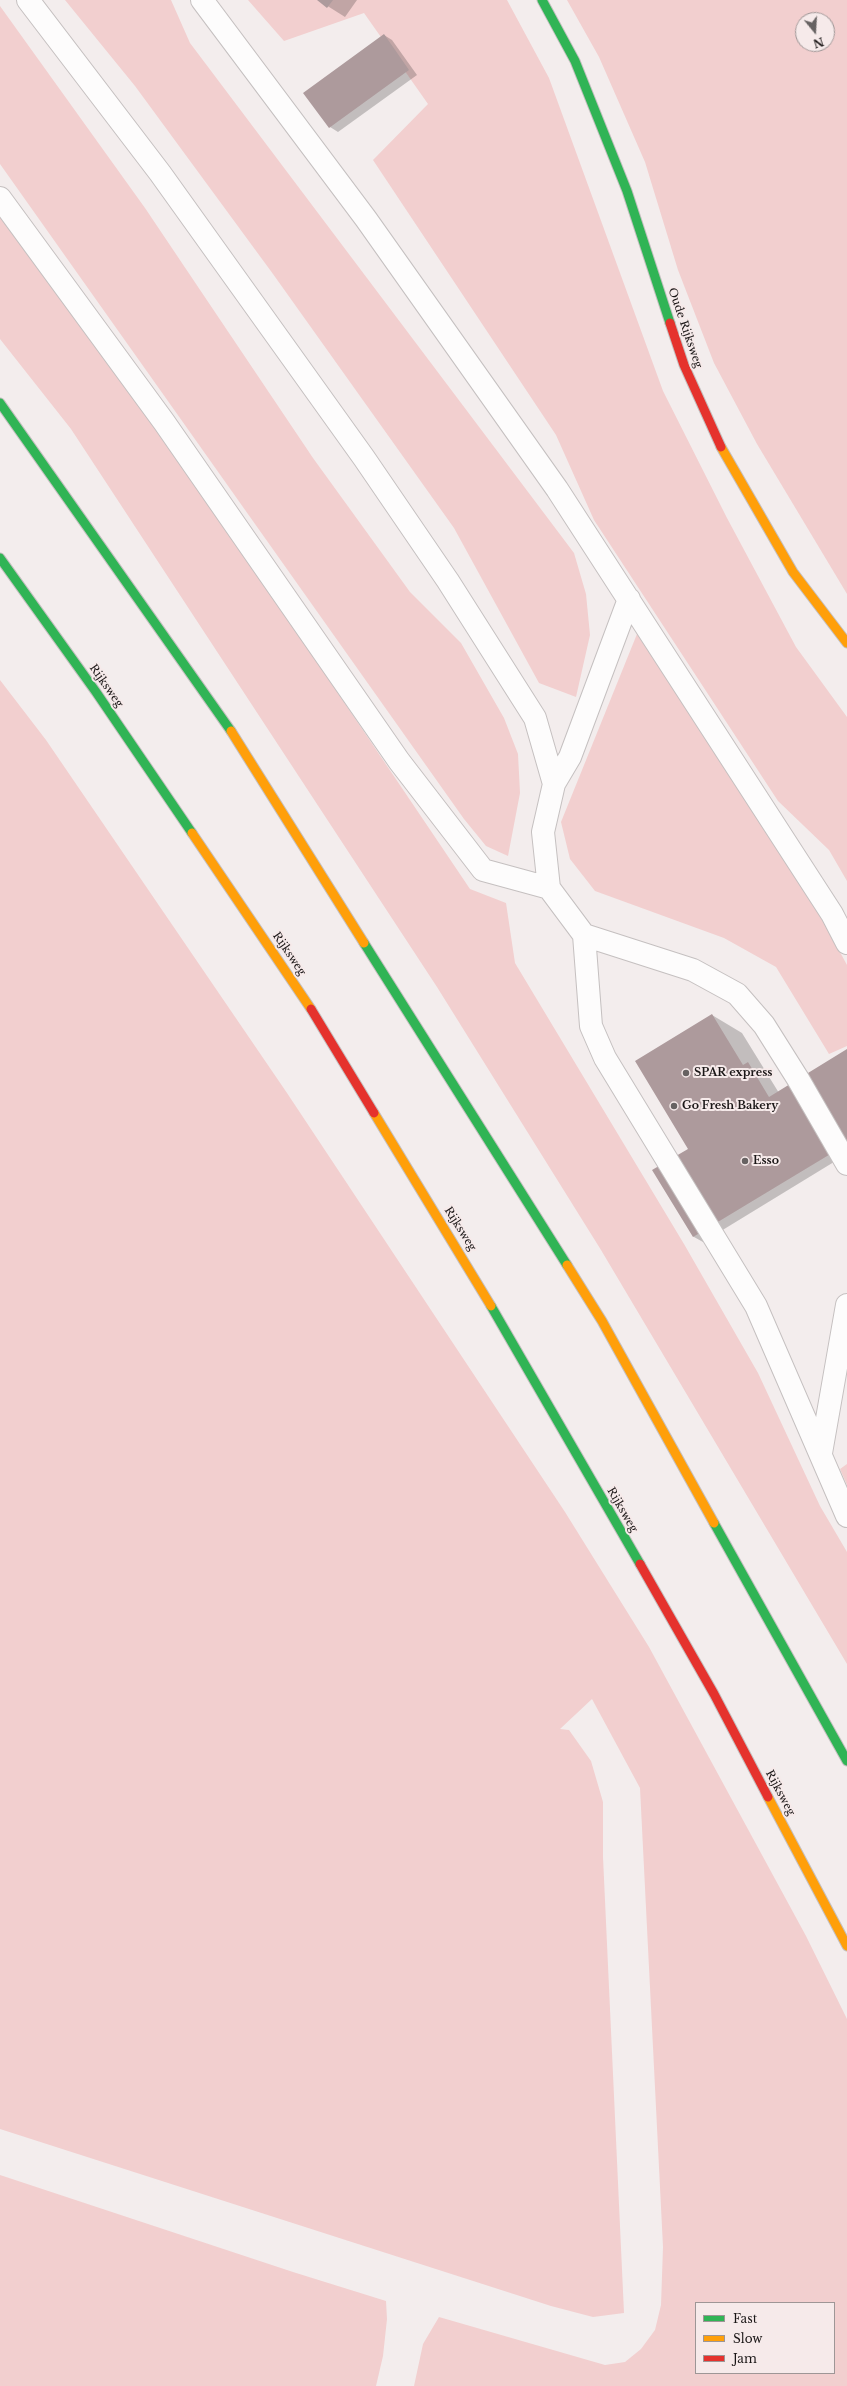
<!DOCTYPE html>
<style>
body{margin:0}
#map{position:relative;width:847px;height:2386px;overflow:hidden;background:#f3eded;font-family:"Libre Baskerville",serif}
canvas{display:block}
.legend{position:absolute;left:695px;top:2302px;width:140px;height:72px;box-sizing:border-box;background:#f6eaea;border:1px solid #9e9696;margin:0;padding:5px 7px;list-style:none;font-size:12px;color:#1b1717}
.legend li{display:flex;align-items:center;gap:8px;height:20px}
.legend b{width:20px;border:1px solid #9e9696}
.north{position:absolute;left:795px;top:12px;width:40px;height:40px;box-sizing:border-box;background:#f6eaea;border:1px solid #9e9696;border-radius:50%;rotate:162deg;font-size:11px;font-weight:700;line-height:16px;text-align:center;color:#1b1717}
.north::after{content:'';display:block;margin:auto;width:14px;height:18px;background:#676262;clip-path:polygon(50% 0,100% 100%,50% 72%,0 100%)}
</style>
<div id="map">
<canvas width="847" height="2386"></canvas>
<ul class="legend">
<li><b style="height:5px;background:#30b455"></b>Fast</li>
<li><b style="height:5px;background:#ff9f0a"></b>Slow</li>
<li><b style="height:5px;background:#e5322d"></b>Jam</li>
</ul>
<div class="north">N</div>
</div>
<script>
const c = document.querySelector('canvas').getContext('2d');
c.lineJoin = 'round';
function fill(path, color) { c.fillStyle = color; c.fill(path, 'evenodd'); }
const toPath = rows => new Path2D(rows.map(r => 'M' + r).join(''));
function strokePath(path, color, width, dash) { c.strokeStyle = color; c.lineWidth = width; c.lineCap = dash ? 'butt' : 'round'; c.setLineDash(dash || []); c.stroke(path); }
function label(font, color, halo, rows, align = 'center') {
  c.font = font + ' "Libre Baskerville",serif'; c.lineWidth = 4; c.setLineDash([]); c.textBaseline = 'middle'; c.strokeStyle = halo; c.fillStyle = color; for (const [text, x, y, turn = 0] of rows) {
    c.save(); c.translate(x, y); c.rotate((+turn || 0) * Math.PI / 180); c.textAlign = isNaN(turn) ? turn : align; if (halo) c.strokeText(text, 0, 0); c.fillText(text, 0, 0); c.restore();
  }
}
fill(toPath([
 [65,0,171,0,190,43,574,553,586,594,590,635,576,697,539,683,454,528,273,274,135,86],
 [248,0,507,0,549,78,663,391,727,518,796,647,847,717,847,881,829,850,778,801,594,520,556,435,373,160,428,104,364,13,284,41],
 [567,0,847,0,847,594,757,444,714,363,678,270,645,162,599,57],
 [803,20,827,20,827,44,803,44],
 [0,6,145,208,313,458,410,592,461,643,504,718,518,754,520,793,508,856,486,846,464,819,0,164],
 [0,213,112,358,470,889,506,903,515,963,684,1244,758,1373,820,1506,847,1552,847,1664,601,1250,437,987,71,429,0,339],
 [637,634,799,877,847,965,847,1046,829,1054,776,967,724,938,595,891,570,859,561,822],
 [0,680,46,740,287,1093,565,1512,649,1647,806,1936,847,2019,847,2386,414,2386,423,2344,439,2317,605,2365,625,2362,641,2349,655,2330,661,2305,663,2247,640,1788,592,1699,560,1729,569,1730,591,1761,603,1802,603,1857,624,2313,593,2317,551,2306,0,2129],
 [696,2303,834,2303,834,2373,696,2373],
 [847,1464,847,1485,840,1469],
 [0,2175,293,2272,386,2301,387,2319,383,2356,376,2386,0,2386]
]), '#f2cfcf');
fill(toPath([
 [318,0,357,0,345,17],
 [384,35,392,40,417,75,338,132,330,127],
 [712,1015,742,1033,779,1093,847,1050,847,1154,703,1242,694,1237,654,1170,689,1149]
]), '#0003');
fill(toPath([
 [317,0,333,0,327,8],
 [384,34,409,70,329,128,303,93],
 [712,1014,743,1065,748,1062,769,1097,847,1049,847,1144,693,1237,652,1170,688,1149,635,1061]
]), '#ad9a9c');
const lane = toPath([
 [28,0,160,173,364,458,448,581,535,718,554,784,543,832,549,888,584,935,591,1026,605,1058,756,1306,847,1516],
 [202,0,366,219,557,489,832,914,847,943],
 [0,198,164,422,399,761,483,870,549,888],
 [554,784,570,757,629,599],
 [584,935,693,970,737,994,764,1025,798,1079,847,1164],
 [821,1453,847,1305]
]);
const fast = toPath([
 [542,0,575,61,627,191,670,323],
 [0,403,231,731],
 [0,558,96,692,192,833],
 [364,943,567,1265],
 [491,1306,640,1564],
 [714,1523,847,1761]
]);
const slow = toPath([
 [721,447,793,572,847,643],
 [231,731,364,943],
 [192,833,311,1009],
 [374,1113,491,1306],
 [567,1265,602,1321,714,1523],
 [768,1797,847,1946]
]);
const jam = toPath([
 [670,323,684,365,721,447],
 [311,1009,374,1113],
 [640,1564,714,1694,768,1797]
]);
strokePath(lane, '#c5c0c0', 24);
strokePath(fast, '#c5c0c0', 11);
strokePath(slow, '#c5c0c0', 11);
strokePath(jam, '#c5c0c0', 11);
strokePath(lane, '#fdfcfc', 22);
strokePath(fast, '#30b455', 9);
strokePath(slow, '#ff9f0a', 9);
strokePath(jam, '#e5322d', 9);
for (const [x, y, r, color] of [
 [686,1073,4,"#676262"],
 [674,1106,4,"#676262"],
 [745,1161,4,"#676262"]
]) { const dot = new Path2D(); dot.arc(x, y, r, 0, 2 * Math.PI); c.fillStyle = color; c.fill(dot); strokePath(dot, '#f6eaea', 1.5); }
label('11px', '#1b1717', '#f6eaea', [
 ["Oude Rijksweg",685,328,71],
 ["Rijksweg",106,686,55],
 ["Rijksweg",289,954,56],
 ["Rijksweg",460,1229,58],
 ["Rijksweg",622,1510,60],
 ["Rijksweg",780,1793,62]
]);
label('bold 11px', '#1b1717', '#f6eaea', [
 ["SPAR express",694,1073],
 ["Go Fresh Bakery",682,1106],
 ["Esso",753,1161]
], 'left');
</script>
